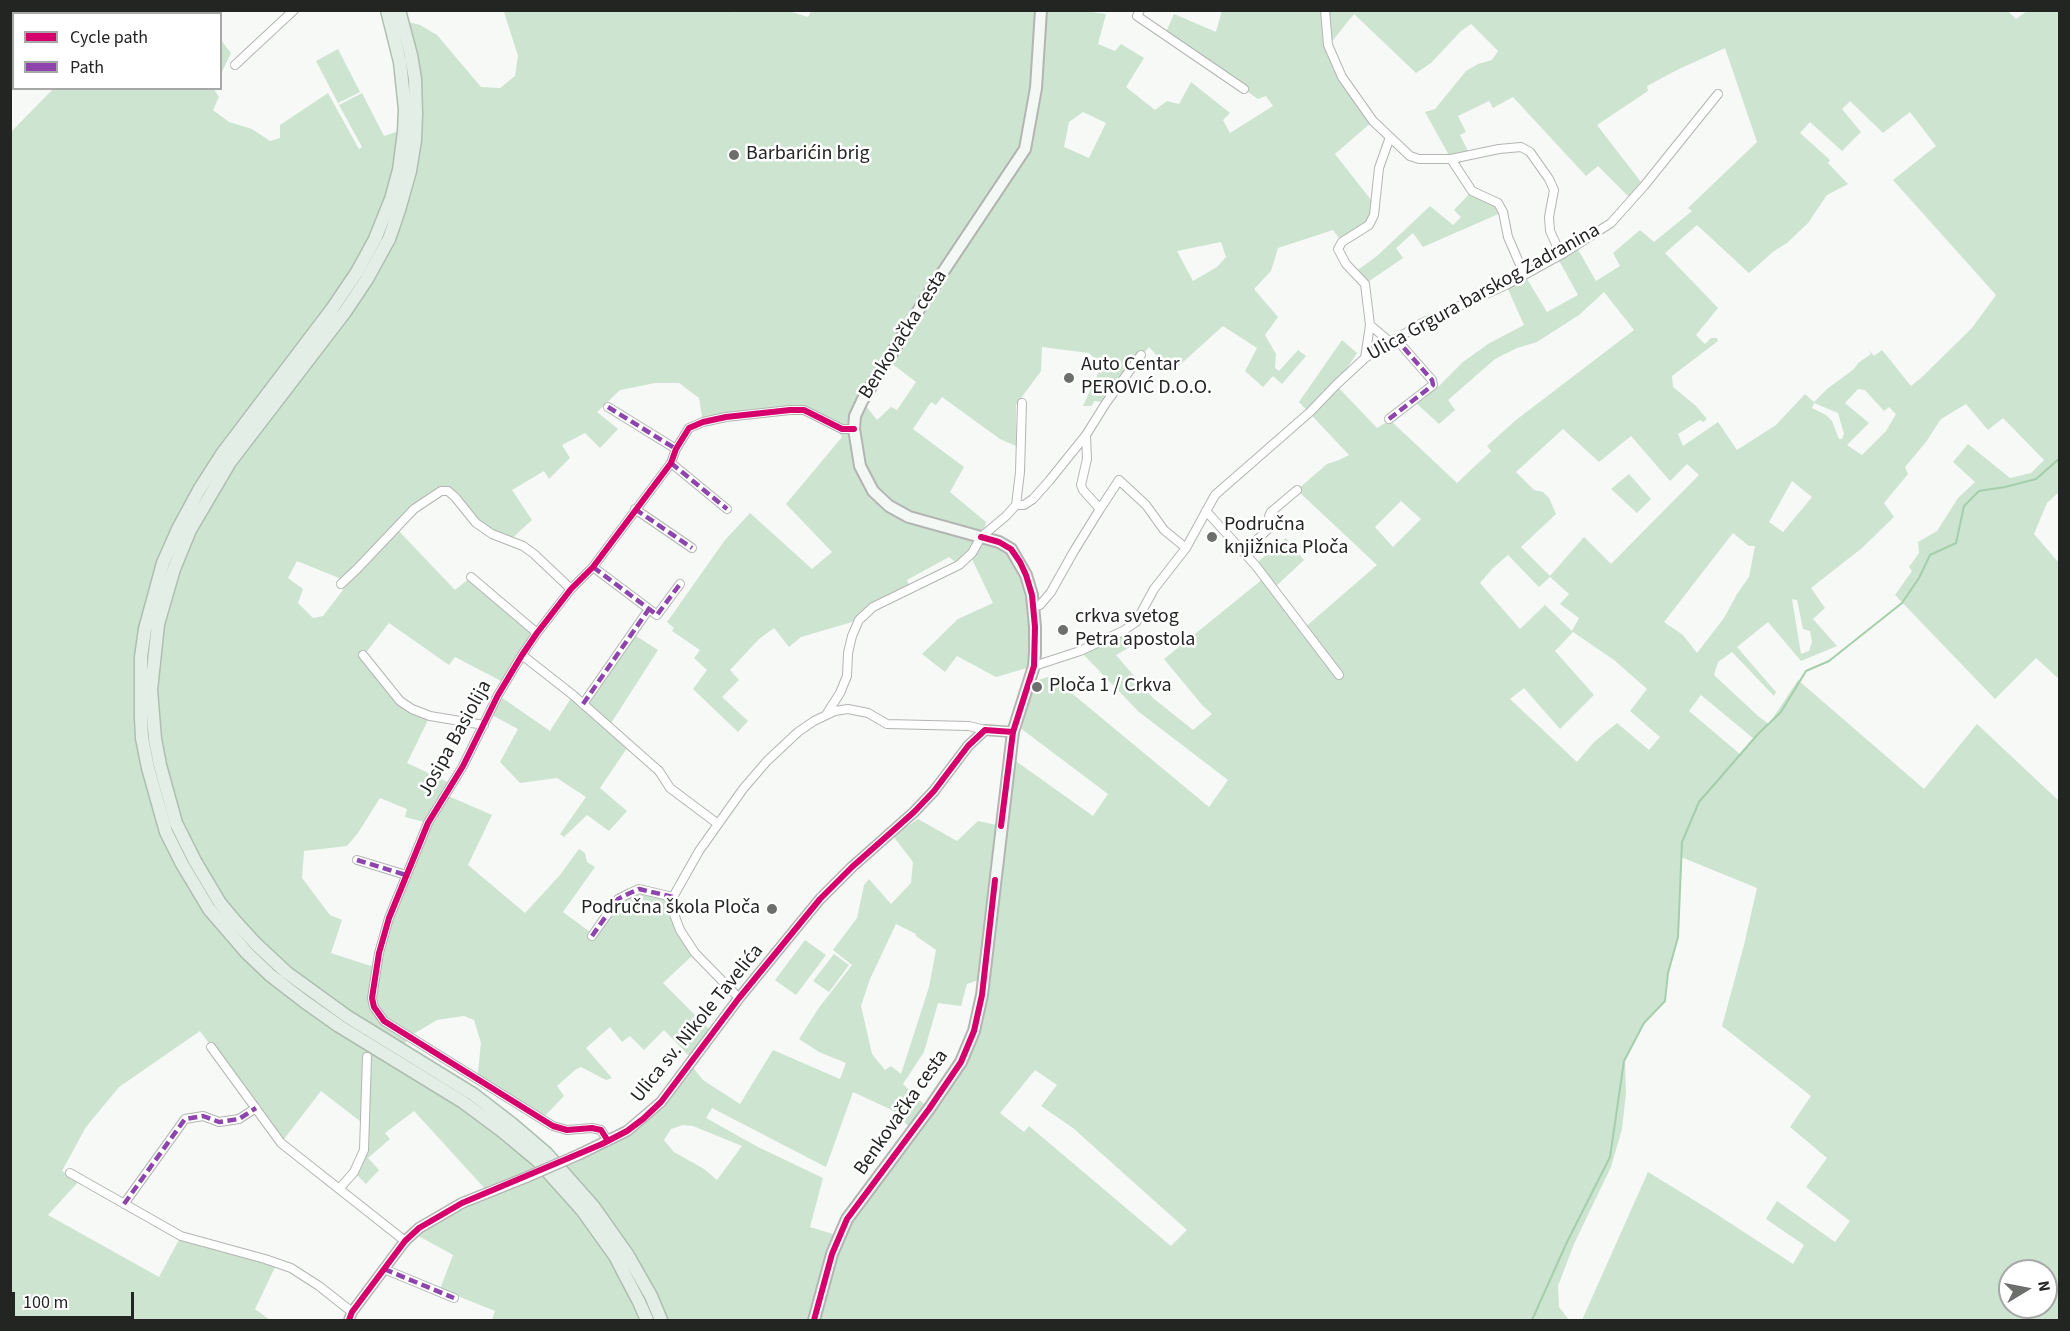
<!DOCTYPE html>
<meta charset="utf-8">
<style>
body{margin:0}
#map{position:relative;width:2070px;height:1331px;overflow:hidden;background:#f6f9f6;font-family:"Source Sans 3",sans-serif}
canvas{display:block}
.frame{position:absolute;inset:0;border:12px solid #232523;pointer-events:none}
.legend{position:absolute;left:12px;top:12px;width:210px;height:78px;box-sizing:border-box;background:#fff;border:2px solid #a7a8a7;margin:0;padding:8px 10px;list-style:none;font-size:18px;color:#232523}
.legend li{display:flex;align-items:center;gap:12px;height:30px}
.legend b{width:30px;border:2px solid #a7a8a7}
.north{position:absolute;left:1998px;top:1259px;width:60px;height:60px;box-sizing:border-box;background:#fff;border:2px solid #a7a8a7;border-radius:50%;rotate:80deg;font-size:16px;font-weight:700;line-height:24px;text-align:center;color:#232523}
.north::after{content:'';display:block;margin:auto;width:21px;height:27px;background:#6d6f6d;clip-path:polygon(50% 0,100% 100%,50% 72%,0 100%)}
.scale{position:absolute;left:12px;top:1292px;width:122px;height:27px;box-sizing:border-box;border:3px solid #232523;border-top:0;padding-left:8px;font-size:18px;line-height:21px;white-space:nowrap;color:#232523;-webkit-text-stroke:4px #fff;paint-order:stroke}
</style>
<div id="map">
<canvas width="2070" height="1331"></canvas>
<div class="frame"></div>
<ul class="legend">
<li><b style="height:8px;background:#d6006c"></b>Cycle path</li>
<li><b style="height:8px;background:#8e44ad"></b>Path</li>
</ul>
<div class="north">N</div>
<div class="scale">100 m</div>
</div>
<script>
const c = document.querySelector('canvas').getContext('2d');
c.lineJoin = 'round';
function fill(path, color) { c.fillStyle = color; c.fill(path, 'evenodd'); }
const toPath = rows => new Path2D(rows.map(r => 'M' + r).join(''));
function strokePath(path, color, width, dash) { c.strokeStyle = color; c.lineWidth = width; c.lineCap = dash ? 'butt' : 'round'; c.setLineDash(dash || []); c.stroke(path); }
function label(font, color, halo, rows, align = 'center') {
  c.font = font + ' "Source Sans 3",sans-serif'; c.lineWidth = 5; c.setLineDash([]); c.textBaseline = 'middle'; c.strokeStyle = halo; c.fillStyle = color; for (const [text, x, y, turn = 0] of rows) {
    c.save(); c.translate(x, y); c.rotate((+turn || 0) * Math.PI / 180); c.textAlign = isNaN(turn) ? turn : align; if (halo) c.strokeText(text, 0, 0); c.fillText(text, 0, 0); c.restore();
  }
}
fill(toPath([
 [733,10,735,13,736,10,785,10,808,17,812,10,1014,10,1041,13,1041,11,1084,11,1106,14,1098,44,1115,51,1121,44,1144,58,1126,87,1155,110,1167,101,1179,104,1191,82,1230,113,1223,120,1230,133,1273,106,1266,96,1258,99,1165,34,1174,14,1216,32,1222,10,2007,10,2016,19,2027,11,2059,11,2059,492,2047,503,2034,534,2059,563,2059,679,2036,658,1995,699,1895,595,1912,571,1909,567,1919,553,1918,542,1937,531,1958,498,1975,482,1953,462,1968,444,2010,478,2031,473,2044,460,2003,418,1988,430,1966,404,1941,419,1926,442,1905,467,1908,474,1884,503,1894,517,1862,548,1811,588,1825,608,1813,619,1837,646,1801,661,1768,622,1737,647,1776,692,1774,696,1732,652,1718,662,1714,675,1758,716,1769,724,1798,680,1924,789,1977,724,2059,801,2059,1317,2057,1320,1582,1320,1648,1172,1710,1210,1793,1264,1804,1245,1766,1219,1777,1201,1835,1242,1850,1221,1806,1187,1827,1158,1790,1127,1811,1096,1722,1026,1744,945,1757,888,1681,857,1678,937,1668,973,1665,1001,1644,1023,1625,1061,1626,1093,1622,1129,1611,1167,1574,1244,1558,1286,1559,1307,1569,1320,492,1320,495,1311,440,1289,453,1255,413,1233,488,1192,414,1111,385,1133,390,1139,368,1158,379,1170,366,1184,354,1172,364,1150,365,1125,321,1091,281,1143,200,1031,119,1087,86,1127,62,1171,79,1181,48,1215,159,1277,181,1236,277,1263,255,1309,270,1320,11,1320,10,133,53,89,213,88,219,97,213,110,229,122,252,129,270,141,280,138,280,125,328,93,359,149,362,147,339,105,362,93,384,136,410,127,406,56,397,19,420,25,437,35,481,87,500,88,515,76,518,56,504,12,505,11],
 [1354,14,1416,73,1431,63,1461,31,1471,24,1498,51,1492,60,1478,64,1466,71,1435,109,1425,112,1451,159,1472,191,1454,210,1461,217,1453,225,1430,206,1377,256,1355,272,1365,284,1403,258,1396,248,1413,233,1423,247,1503,212,1474,189,1459,164,1470,155,1460,135,1466,132,1458,116,1489,101,1493,108,1513,97,1586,176,1598,166,1632,200,1644,186,1597,125,1648,91,1647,86,1677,70,1725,48,1757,142,1688,208,1692,211,1654,242,1640,230,1613,253,1620,266,1596,281,1576,246,1557,257,1578,295,1547,312,1524,274,1506,285,1524,325,1488,344,1463,362,1438,387,1415,402,1439,424,1455,410,1448,400,1495,359,1517,348,1537,342,1579,315,1604,292,1634,330,1516,420,1487,446,1491,451,1457,483,1390,420,1377,428,1336,385,1357,353,1342,340,1299,402,1349,455,1339,460,1327,464,1297,490,1377,565,1303,629,1273,589,1304,560,1286,538,1258,562,1256,566,1264,578,1164,659,1202,705,1212,714,1193,730,1153,698,1116,655,1147,637,1123,631,1080,651,1139,712,1228,780,1209,807,1051,676,1035,681,1015,724,1108,794,1093,816,1010,757,1001,826,978,821,957,841,918,819,893,836,913,862,911,883,891,904,869,879,864,885,857,918,833,950,852,965,818,1009,799,1039,819,1052,846,1063,840,1079,773,1050,740,1104,703,1080,690,1064,643,1119,550,1167,474,1103,401,1055,408,1037,437,1020,464,1016,474,1020,481,1043,477,1081,541,1120,564,1096,557,1086,575,1070,581,1067,606,1080,612,1078,586,1048,610,1027,622,1042,630,1036,644,1050,664,1030,693,1060,713,1033,663,983,695,953,674,914,673,897,665,900,657,897,638,894,626,897,611,912,594,935,563,912,595,867,587,862,585,853,579,849,560,875,525,913,468,865,466,869,492,815,446,795,452,784,407,763,430,716,400,701,364,655,389,623,449,665,455,657,505,683,537,633,471,577,455,590,396,528,441,491,455,497,492,534,509,541,532,520,512,490,544,471,549,479,570,458,562,445,585,433,600,448,618,429,597,412,620,390,655,383,679,383,699,398,703,422,804,410,833,423,842,437,786,504,832,552,812,569,750,513,725,540,667,622,674,628,672,631,700,650,694,658,707,670,693,689,738,732,748,721,722,697,739,680,730,670,759,639,774,628,789,647,801,637,859,620,873,607,911,590,907,580,949,557,959,565,970,555,993,603,958,619,922,654,945,672,957,656,996,677,1034,666,1026,575,999,542,982,537,986,522,950,492,964,467,913,429,931,402,936,405,942,397,1000,439,1016,446,1016,405,1041,371,1042,347,1089,353,1102,365,1083,406,1092,406,1094,401,1103,402,1149,347,1172,372,1223,326,1257,348,1245,371,1263,387,1273,376,1282,384,1306,356,1298,350,1279,371,1275,368,1276,354,1265,335,1278,317,1254,289,1271,271,1278,248,1333,230,1342,242,1369,225,1375,205,1335,154,1373,121,1342,77,1329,45],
 [1850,101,1883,133,1910,112,1936,146,1893,180,1996,295,1972,328,1921,378,1911,386,1882,350,1874,356,1868,349,1871,354,1858,363,1854,369,1827,389,1814,402,1805,394,1776,425,1737,450,1718,422,1683,446,1678,434,1700,420,1703,422,1707,419,1696,406,1673,387,1672,376,1718,341,1717,338,1711,338,1705,344,1696,335,1718,308,1665,253,1697,225,1749,273,1774,251,1787,243,1808,223,1827,195,1848,184,1828,163,1830,160,1800,133,1810,122,1842,151,1861,132,1842,109],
 [1083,112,1106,123,1089,158,1064,147,1069,122],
 [1221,242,1226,257,1217,267,1193,281,1177,251],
 [887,360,916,382,897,410,891,407,877,420,862,401],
 [1858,389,1865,390,1884,411,1889,407,1896,414,1886,431,1862,455,1847,445,1869,423,1845,403],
 [1814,403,1838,413,1844,434,1842,439,1839,439,1832,421,1826,415,1812,408],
 [1563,429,1599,462,1631,436,1670,481,1687,464,1699,475,1611,564,1584,537,1550,576,1521,547,1556,514,1549,498,1543,492,1534,490,1516,472],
 [1792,481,1812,497,1783,532,1769,522],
 [1401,501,1421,519,1393,547,1375,527],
 [1733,533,1749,546,1755,546,1749,577,1737,594,1724,618,1697,653,1683,635,1664,622],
 [1508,555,1539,587,1550,577,1569,594,1560,604,1579,618,1572,631,1545,605,1520,629,1480,583,1493,568],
 [297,561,339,578,343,590,323,616,313,618,298,603,303,589,288,578],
 [1792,599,1797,600,1803,629,1810,631,1812,642,1809,651,1801,654],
 [1573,632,1614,660,1647,689,1630,711,1660,737,1649,750,1617,723,1594,742,1577,762,1510,699,1524,688,1560,729,1594,695,1555,651],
 [1701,695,1754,739,1740,754,1689,711],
 [380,798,407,809,405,817,428,823,379,953,377,968,331,953,342,920,330,915,302,878,304,851,347,846,358,833],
 [896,924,916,934,916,936,936,950,929,987,901,1074,891,1066,885,1070,872,1054,861,1006,870,979],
 [984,978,961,1062,929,1109,903,1084,924,1052,938,1003,961,1006,967,984],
 [1035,1070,1057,1085,1041,1106,1073,1128,1187,1230,1171,1246,1029,1126,1024,1132,1000,1113],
 [853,1092,894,1111,912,1130,840,1236,810,1227,823,1178,758,1147,706,1118,712,1108,826,1167],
 [683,1125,693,1126,742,1146,717,1180,704,1169,674,1152,664,1140,671,1129],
 [2010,1271,2046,1271,2046,1307,2010,1307],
 [136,11,194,11,199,13,138,14],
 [221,40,231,53,221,74],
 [338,49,360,92,338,103,316,61],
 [1629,474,1651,499,1637,513,1611,489],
 [633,634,658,650,608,728,629,745,600,788,627,811,609,831,587,815,564,837,560,834,586,797,557,778,520,783,500,762,518,729,490,714,498,695,550,731,573,695,583,703],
 [805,940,826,955,796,995,775,980],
 [834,954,849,965,829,992,813,981]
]), '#cde4d0');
strokePath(toPath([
 [1532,1320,1567,1242,1610,1157,1624,1061,1644,1023,1665,1001,1668,973,1678,937,1682,842,1699,802,1758,734,1781,712,1806,671,1829,661,1902,603,1919,578,1930,555,1956,543,1964,506,1979,491,2005,487,2036,479,2060,458]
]), '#a5ceab', 2);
const minor = toPath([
 [1140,10,1137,16,1244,89],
 [1325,10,1328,45,1342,77,1373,121,1410,156,1419,159,1451,159,1472,191,1498,203,1503,212,1508,237,1524,274],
 [235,65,294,10],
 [1451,159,1499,149,1521,147,1530,152,1549,179,1554,190,1549,217,1550,231,1556,244,1564,253],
 [1370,325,1390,342],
 [1365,358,1370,325,1365,284,1346,264,1338,249,1342,242,1369,225,1374,215,1379,168,1390,137],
 [608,407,676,449],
 [1389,419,1433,385,1432,380,1396,339],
 [671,463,727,509],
 [1016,505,1024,505,1033,499,1049,481,1086,435,1106,403,1141,355],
 [635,509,692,548],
 [1100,509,1119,480,1146,505,1164,530,1186,548],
 [1206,511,1256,566,1339,675],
 [1245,552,1274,523,1269,516,1271,512,1297,490],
 [593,567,657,615,680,584],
 [471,577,537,633],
 [341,584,357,569,414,509,441,491,448,491,455,497,476,523,492,534,523,546,534,554,571,589],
 [1033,607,1040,605,1051,592,1074,551,1100,509,1083,490,1081,485,1087,459,1086,435],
 [363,655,400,701,412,709,430,716,484,725],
 [522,655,573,695,659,771,670,788,718,824],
 [1034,666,1080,651,1123,631,1136,622,1154,589,1186,548,1215,495,1310,412,1336,385,1365,358,1422,323,1506,285,1564,253,1611,223,1644,186,1718,94],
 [583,704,649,609],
 [826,715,840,693,847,676,848,653,852,636,859,620,873,607,959,565,972,553,981,537,1006,516,1016,505,1020,472,1022,403],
 [357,860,406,875],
 [592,936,618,899,630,893,639,889,673,897],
 [739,998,695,953,680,930,674,914,673,897,699,851,743,789,767,761,798,732,814,721,835,711,848,709,868,713,887,724,969,726,985,730],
 [211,1047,281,1143,405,1241],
 [608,1141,601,1130,592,1128,567,1130,553,1126,384,1021,374,1007,372,998,379,953,389,918,428,823,463,766,498,695,522,655,537,633,571,589,593,567,671,463,676,449,689,428,703,422,726,417,790,410,804,410,842,429,854,429],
 [70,1173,181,1236,265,1259,291,1268,319,1286,352,1312],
 [339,1189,354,1172,364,1150,367,1057],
 [124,1204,185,1119,203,1116,219,1122,239,1119,256,1108],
 [384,1269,454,1298]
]);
const tertiary = toPath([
 [580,1154,627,1131,661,1102,739,998,820,899,852,867,914,812,934,791,968,746,985,730,1013,732],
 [349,1320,352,1312,405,1241,419,1228,462,1203,527,1177]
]);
const secondary = toPath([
 [814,1320,832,1254,847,1219,929,1109,961,1062,974,1031,982,995,1013,732,1034,666,1035,653,1035,627,1032,595,1026,575,1011,549,999,542,909,517,889,506,873,491,860,466,854,429,855,416,862,401,933,287,1025,149,1036,88,1041,10]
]);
const trunk = toPath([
 [387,10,400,62,405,109,404,132,399,170,391,199,375,239,357,272,332,309,222,454,199,490,178,529,163,563,145,629,141,657,141,718,142,738,148,768,166,832,182,864,209,909,247,953,270,975,305,1002,339,1026,463,1102,502,1131,538,1161,582,1210,615,1256,639,1302,647,1320],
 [399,10,411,55,415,79,416,114,415,140,410,171,399,210,389,239,367,279,345,312,230,462,190,530,174,569,158,624,151,690,155,739,160,765,176,823,195,861,220,903,235,921,256,944,286,972,348,1017,473,1094,512,1124,546,1153,593,1206,627,1254,651,1296,661,1320]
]);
strokePath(minor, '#b3b5b3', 10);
strokePath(tertiary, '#b3b5b3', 12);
strokePath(secondary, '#b3b5b3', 14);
strokePath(trunk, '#aebeb1', 15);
strokePath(minor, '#fefefe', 8);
strokePath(tertiary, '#fefefe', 9);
strokePath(secondary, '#f4f8f5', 10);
strokePath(trunk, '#e3efe6', 12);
const tertiaryBridge = toPath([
 [527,1177,580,1154]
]);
strokePath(tertiaryBridge, '#b3b5b3', 12, []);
strokePath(tertiaryBridge, '#fefefe', 9);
strokePath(toPath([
 [608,407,676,449],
 [1389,419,1433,385,1432,380,1396,339],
 [671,463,727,509],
 [635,509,692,548],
 [593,567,657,615,680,584],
 [583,704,649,609],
 [357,860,406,875],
 [592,936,618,899,630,893,639,889,673,897],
 [124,1204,185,1119,203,1116,219,1122,239,1119,256,1108],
 [384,1269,454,1298]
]), '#8e44ad', 4.5, [9, 4.5]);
strokePath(toPath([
 [981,537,999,542,1011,549,1020,562,1026,575,1032,595,1035,627,1034,666,1013,732,1001,826],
 [608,1141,601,1130,592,1128,567,1130,553,1126,384,1021,374,1007,372,998,379,953,389,918,428,823,463,766,498,695,522,655,537,633,571,589,593,567,671,463,676,449,689,428,703,422,726,417,790,410,804,410,842,429,854,429],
 [349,1320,352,1312,405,1241,419,1228,462,1203,602,1144,627,1131,643,1119,661,1102,739,998,820,899,852,867,914,812,934,791,968,746,985,730,1013,732],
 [814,1320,832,1254,847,1219,929,1109,961,1062,974,1031,982,995,995,880]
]), '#d6006c', 6);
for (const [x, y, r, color] of [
 [734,155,6,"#6d6f6d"],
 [1069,378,6,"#6d6f6d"],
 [1212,537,6,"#6d6f6d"],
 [1063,630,6,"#6d6f6d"],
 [1037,687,6,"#6d6f6d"],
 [772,909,6,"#6d6f6d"]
]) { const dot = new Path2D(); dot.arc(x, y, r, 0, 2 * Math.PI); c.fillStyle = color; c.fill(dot); strokePath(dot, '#fff', 2); }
label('20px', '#232523', '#fff', [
 ["Barbarićin brig",746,155],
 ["Auto Centar",1081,366],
 ["PEROVIĆ D.O.O.",1081,389],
 ["Područna",1224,526],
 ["knjižnica Ploča",1224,549],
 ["crkva svetog",1075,618],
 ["Petra apostola",1075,641],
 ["Ploča 1 / Crkva",1049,687],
 ["Područna škola Ploča",760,909,"right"]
], 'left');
label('20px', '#232523', '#fff', [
 ["Ulica Grgura barskog Zadranina",1484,293,-29],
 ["Benkovačka cesta",904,335,-58],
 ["Josipa Basiolija",456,739,-61],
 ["Ulica sv. Nikole Tavelića",698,1024,-51],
 ["Benkovačka cesta",902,1113,-55]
]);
</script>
